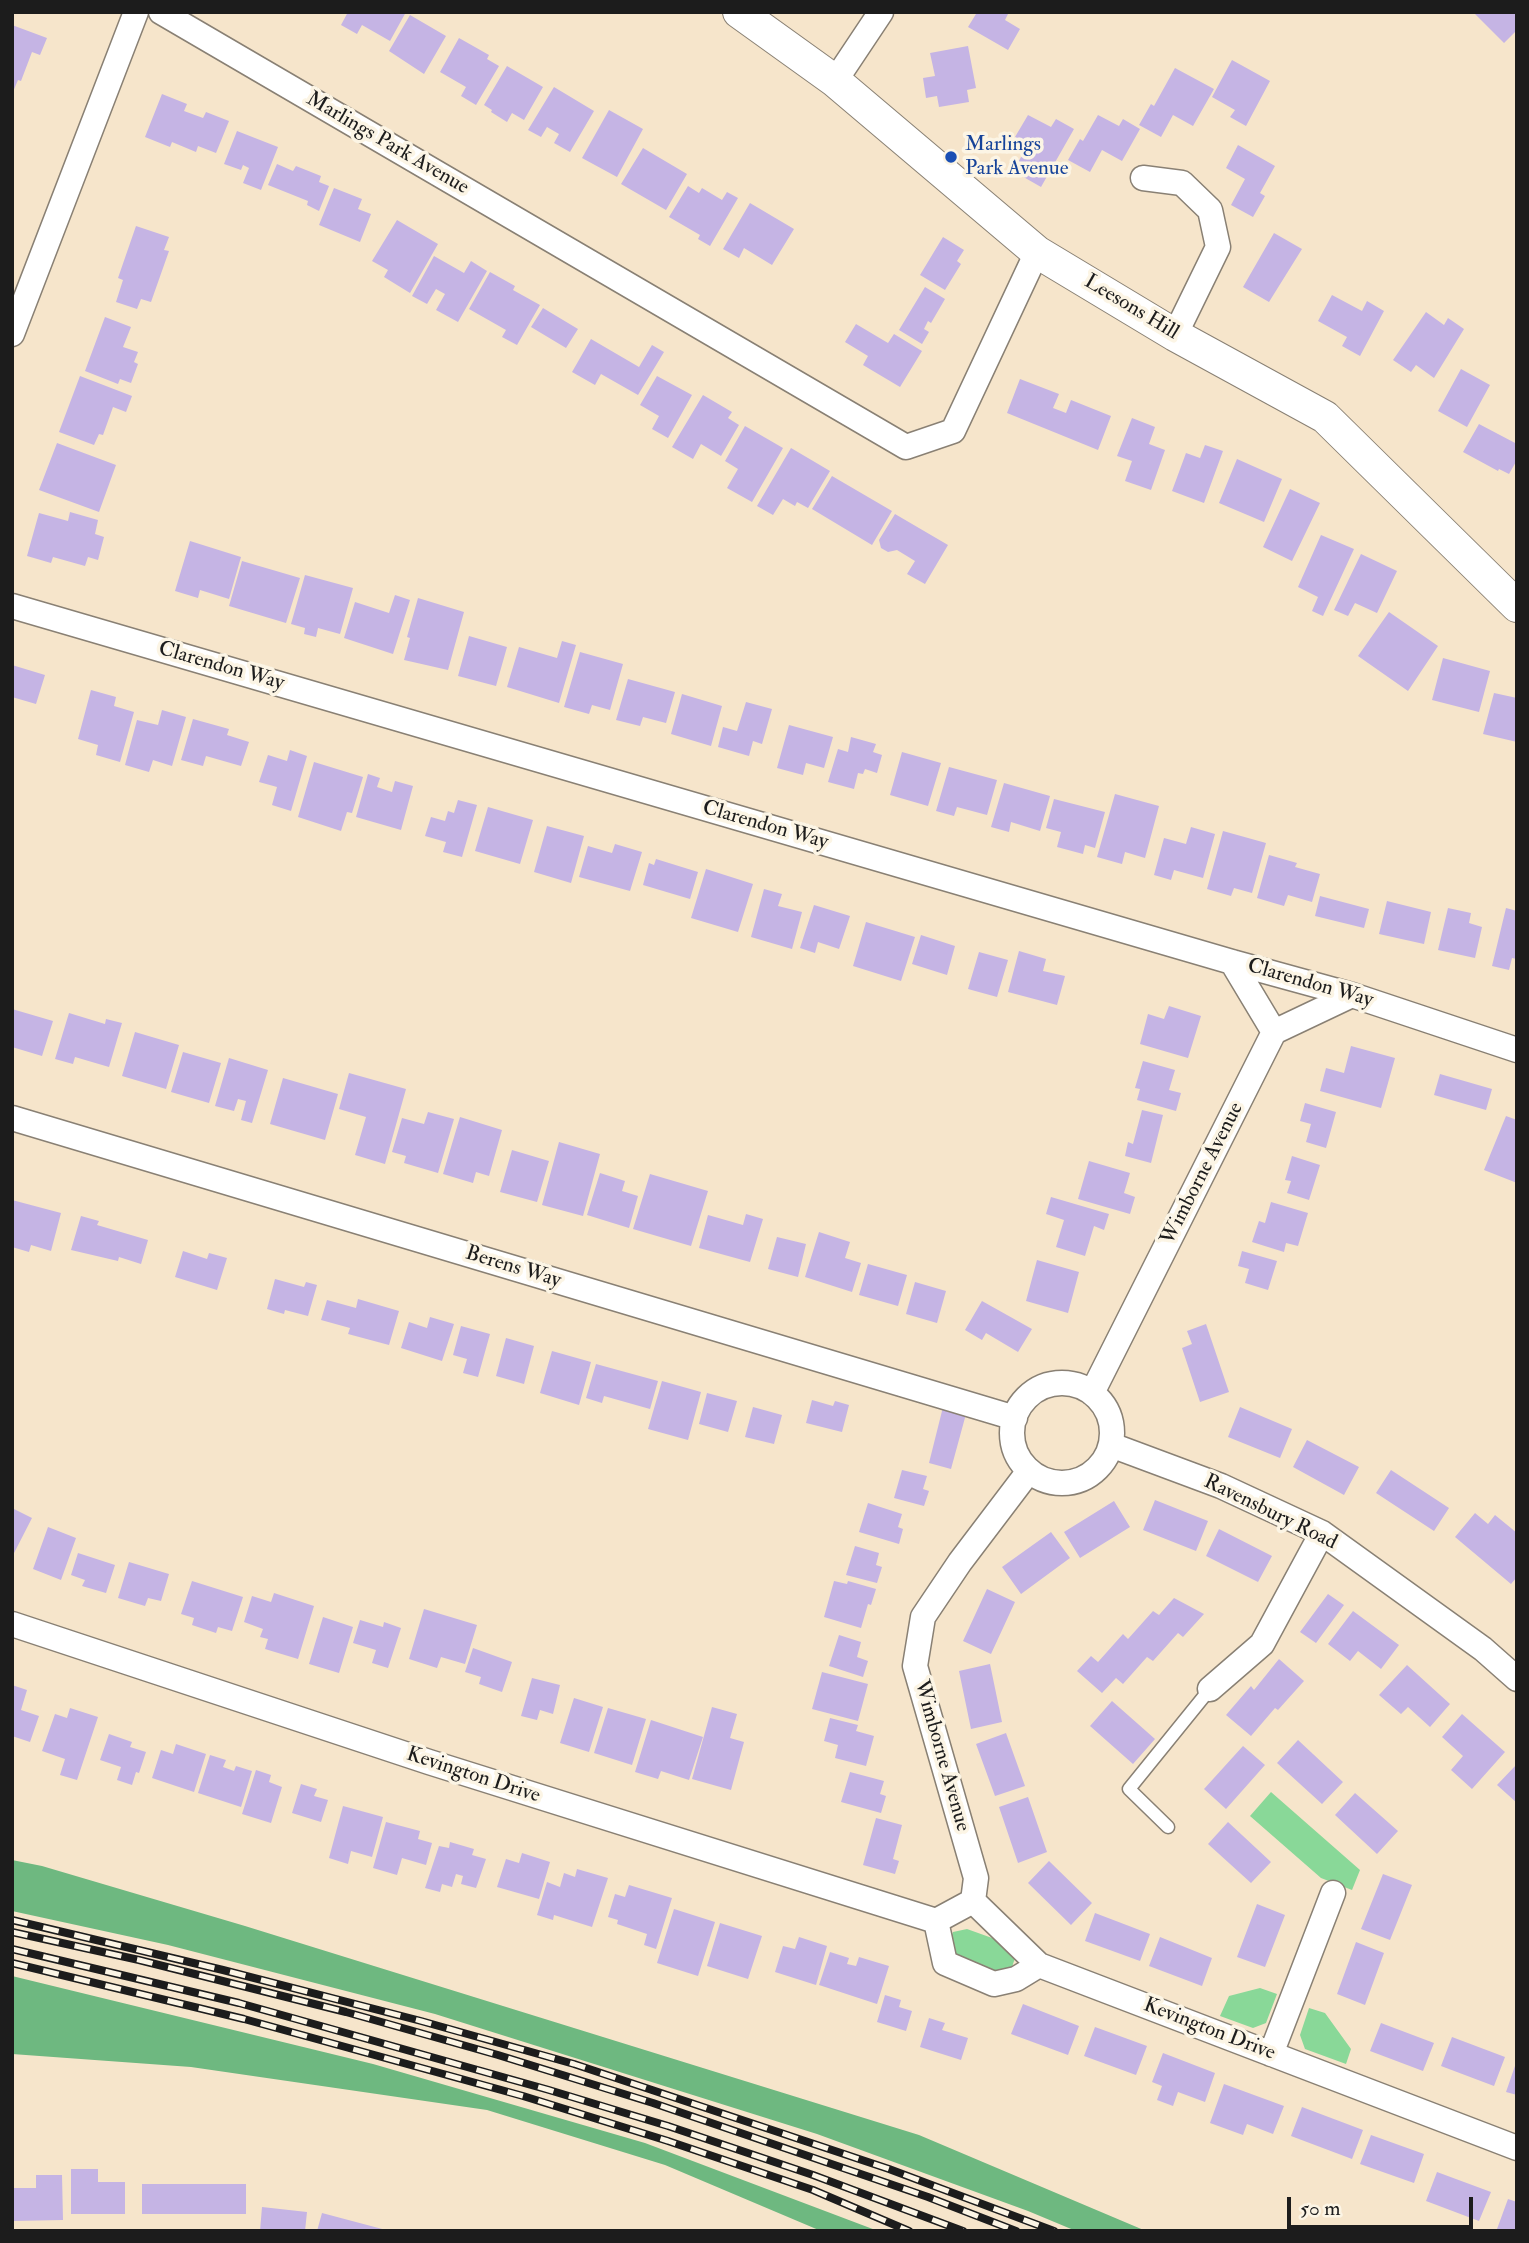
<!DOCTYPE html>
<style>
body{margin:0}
#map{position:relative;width:1529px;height:2243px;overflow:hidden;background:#f6e5cb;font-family:"IM FELL Double Pica",serif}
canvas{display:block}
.frame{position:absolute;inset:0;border:14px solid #1c1c1c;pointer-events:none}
.scale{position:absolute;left:1287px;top:2197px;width:186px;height:32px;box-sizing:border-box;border:4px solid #1c1c1c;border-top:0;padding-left:9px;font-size:21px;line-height:24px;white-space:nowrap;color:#1c1c1c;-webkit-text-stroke:5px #fcf5e5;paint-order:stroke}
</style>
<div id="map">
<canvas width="1529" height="2243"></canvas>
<div class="frame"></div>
<div class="scale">50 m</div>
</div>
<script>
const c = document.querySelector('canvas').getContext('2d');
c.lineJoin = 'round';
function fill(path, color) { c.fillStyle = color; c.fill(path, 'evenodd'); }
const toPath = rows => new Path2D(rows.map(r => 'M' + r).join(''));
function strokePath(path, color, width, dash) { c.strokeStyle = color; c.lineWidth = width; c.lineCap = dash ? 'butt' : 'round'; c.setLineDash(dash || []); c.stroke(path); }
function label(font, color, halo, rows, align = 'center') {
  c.font = font + ' "IM FELL Double Pica",serif'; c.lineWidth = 7; c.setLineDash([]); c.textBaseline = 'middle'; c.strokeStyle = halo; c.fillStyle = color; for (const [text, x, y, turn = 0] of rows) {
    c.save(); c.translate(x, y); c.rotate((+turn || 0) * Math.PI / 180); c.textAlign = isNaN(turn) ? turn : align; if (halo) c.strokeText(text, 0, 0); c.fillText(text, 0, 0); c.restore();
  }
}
fill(toPath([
 [1271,1792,1360,1870,1352,1890,1321,1878,1250,1816],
 [967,1929,1006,1943,1016,1955,1011,1970,995,1974,957,1958,947,1947,953,1932],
 [1260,1988,1277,1994,1266,2023,1253,2028,1220,2016,1229,1996],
 [1309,2008,1325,2013,1351,2049,1346,2064,1305,2049,1300,2035]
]), '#89d898');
fill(toPath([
 [12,1860,42,1866,245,1926,919,2135,1146,2231,1076,2231,1028,2211,817,2134,435,2014,168,1945,12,1911],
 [12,1976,373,2064,645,2143,878,2231,821,2231,665,2165,487,2110,191,2067,12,2054]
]), '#6eb880');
fill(toPath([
 [348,12,406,12,390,41,362,25,357,34,341,25],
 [972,12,1009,12,1005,20,1020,29,1008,50,968,27,976,14],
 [1473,12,1517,12,1517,30,1504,43],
 [410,15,446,36,424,74,389,51],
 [12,25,47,38,40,55,32,52,21,81,18,80,12,94],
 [459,38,489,55,487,59,499,66,476,105,461,96,466,87,440,72],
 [968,46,976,88,967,90,969,102,939,107,937,96,926,98,923,78,935,76,930,53],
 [1232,60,1270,81,1246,126,1230,117,1235,110,1212,97],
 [507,66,543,87,524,120,512,113,507,122,491,112,492,110,484,105],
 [1175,68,1214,89,1193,126,1173,115,1161,137,1139,125,1151,104,1154,106],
 [554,87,594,111,570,152,554,143,559,134,547,127,541,137,528,130],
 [162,94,187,104,184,111,203,118,206,112,229,121,216,153,198,146,196,152,172,142,170,147,145,137],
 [609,110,643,129,617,177,582,158],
 [1028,115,1051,127,1056,119,1074,129,1041,187,1013,171,1028,145,1015,137],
 [1098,115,1119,126,1123,119,1140,129,1122,161,1102,150,1090,172,1068,160,1080,139,1083,141],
 [237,131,278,147,261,190,243,183,249,168,243,165,241,170,224,164],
 [1238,145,1275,166,1260,193,1265,196,1253,217,1231,205,1245,179,1226,168],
 [643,148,687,174,666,210,621,184],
 [277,164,293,171,296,166,321,176,319,182,329,186,319,211,307,205,308,201,268,185],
 [688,186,699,193,702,188,722,200,727,192,738,198,710,246,698,239,700,235,669,217],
 [334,188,362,199,358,209,371,214,360,242,319,225],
 [750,203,794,229,772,265,744,248,739,258,723,249],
 [397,220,438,244,410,293,384,277,388,270,372,261],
 [136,226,169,237,164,250,169,251,151,302,141,299,137,309,116,302,123,280,118,278],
 [1274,233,1302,249,1269,302,1243,287],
 [943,237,964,250,957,261,961,264,945,290,920,275],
 [434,256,464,273,471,261,487,271,458,322,436,310,445,294,436,289,427,304,412,296],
 [490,272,515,286,513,290,540,305,517,345,502,337,506,330,469,309],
 [925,287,945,299,931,323,928,321,924,329,929,332,922,344,899,330],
 [1332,295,1362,311,1367,301,1384,311,1360,356,1342,346,1347,337,1318,321],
 [543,308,578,329,566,348,531,327],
 [1426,312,1444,325,1448,318,1464,329,1434,378,1416,365,1411,372,1393,360],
 [105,317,131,327,123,347,138,352,134,362,138,364,131,383,120,379,118,384,85,371],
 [856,324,888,343,894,334,922,351,900,387,863,365,868,356,845,342],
 [591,339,639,367,652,345,664,352,638,395,601,374,595,385,572,372],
 [1461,369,1490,385,1467,427,1438,411],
 [80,376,132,396,126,412,113,407,103,435,99,434,94,445,59,432],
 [657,376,692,395,668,438,652,429,659,416,640,405],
 [1020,379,1059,394,1053,408,1066,413,1071,400,1111,416,1098,450,1007,413],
 [703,395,732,412,728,418,739,425,721,456,701,444,693,459,672,447],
 [1132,418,1155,427,1149,444,1165,450,1151,490,1125,481,1132,461,1117,456],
 [1479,424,1517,444,1517,460,1509,474,1499,469,1498,471,1463,452],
 [745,426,783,448,752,502,727,488,738,469,725,461],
 [57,443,116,465,99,512,39,490],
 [1205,445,1223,451,1204,503,1172,491,1186,453,1200,458],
 [791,448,830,471,808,508,797,502,795,506,783,499,773,515,757,506],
 [1237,459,1282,479,1264,522,1219,503],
 [832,476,892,511,872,545,812,509],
 [1290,489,1320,503,1292,561,1263,547],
 [70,512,98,520,95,534,104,537,98,560,88,557,85,566,53,557,51,563,27,556,39,513,68,521],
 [895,514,948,545,925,584,907,574,915,561,897,550,888,552,881,548,879,540],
 [1321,535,1354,549,1323,616,1312,611,1318,597,1298,587],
 [190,541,241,557,229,599,200,590,198,598,175,591],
 [1361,554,1397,571,1377,613,1355,603,1348,616,1334,610],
 [242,561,300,578,286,623,229,606],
 [305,575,353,588,340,634,318,628,316,637,304,634,305,628,291,624],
 [395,595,410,600,393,654,344,638,355,602,389,613],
 [418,598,464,612,448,670,404,660,410,638,407,637],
 [1389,612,1438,646,1408,691,1358,656],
 [469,636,507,647,496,686,458,676],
 [562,641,576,645,559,703,507,687,519,647,557,658],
 [580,652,623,664,610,710,592,705,589,714,564,707],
 [1443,658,1490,671,1479,712,1432,700],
 [12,665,45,675,36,704,12,697],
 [628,679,675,692,666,723,643,717,640,726,616,720],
 [91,690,116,697,114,706,134,712,120,762,96,755,98,745,78,739],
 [1494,693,1517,698,1517,742,1483,734],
 [682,694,722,706,711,746,671,734],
 [746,702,772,709,762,744,753,741,749,756,718,747,723,727,737,731],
 [162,710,186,717,172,766,153,760,149,772,125,765,137,720,158,725],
 [193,719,229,729,227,735,249,742,241,766,206,756,203,766,181,760],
 [789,725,833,737,824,768,806,763,803,775,777,768],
 [851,737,876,744,873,752,882,755,877,773,865,769,863,774,858,773,854,789,828,782,838,749,848,752],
 [290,750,307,756,291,811,272,805,277,787,259,782,268,755,287,761],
 [902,752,941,763,928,806,890,795],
 [314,762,363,777,352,813,347,812,341,831,298,817],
 [949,767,997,780,987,815,957,807,954,816,936,811],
 [368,774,380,778,377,787,392,792,395,781,413,786,401,830,356,817],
 [1004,783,1050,796,1040,831,1011,822,1009,832,991,827],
 [1115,794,1159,806,1145,858,1125,852,1122,864,1097,857],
 [1054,799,1105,812,1095,848,1085,845,1083,854,1057,847,1061,832,1046,828],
 [458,800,477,805,462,857,443,852,446,842,425,836,431,817,445,821,448,811,454,813],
 [488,807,533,820,520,864,475,851],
 [547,826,584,836,571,883,534,872],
 [1191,827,1215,834,1203,878,1174,870,1171,880,1154,875,1164,838,1186,844],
 [1223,831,1266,843,1252,893,1234,888,1231,896,1207,889],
 [615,844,642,852,630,891,579,877,588,846,612,853],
 [1269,855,1297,863,1295,867,1320,874,1312,902,1288,895,1284,906,1257,898],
 [656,859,698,872,690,899,643,885,649,863,654,865],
 [706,869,753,884,738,932,691,918],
 [764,889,782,894,778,906,802,912,792,949,751,937],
 [1320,896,1369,909,1364,928,1315,916],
 [1387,901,1431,912,1424,944,1379,934],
 [814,905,850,916,839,949,818,942,815,953,800,948],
 [1448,908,1471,913,1469,923,1482,927,1475,958,1438,950],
 [1506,908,1517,911,1517,959,1512,958,1509,970,1492,966],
 [866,922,915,937,901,981,853,966],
 [921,935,955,946,947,975,912,964],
 [1019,951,1046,959,1043,971,1065,976,1057,1005,1008,992],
 [979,952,1008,960,997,997,968,989],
 [1169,1006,1201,1016,1188,1058,1140,1044,1148,1014,1164,1019],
 [12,1009,53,1021,42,1056,12,1047],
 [69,1013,105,1024,106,1019,122,1023,109,1067,75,1057,73,1064,55,1059],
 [135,1032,179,1045,166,1089,122,1076],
 [1351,1046,1395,1058,1381,1108,1320,1091,1326,1068,1344,1073],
 [183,1052,221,1063,209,1103,171,1092],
 [229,1058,268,1070,252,1123,241,1120,246,1101,238,1099,234,1111,215,1106],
 [1143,1061,1175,1070,1169,1090,1181,1093,1176,1111,1137,1100,1140,1089,1135,1088],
 [349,1073,406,1089,385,1164,355,1155,366,1117,339,1109],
 [1440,1074,1492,1089,1486,1110,1434,1095],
 [283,1078,338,1094,325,1140,270,1124],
 [1305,1103,1336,1112,1326,1148,1306,1142,1311,1124,1300,1121],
 [1142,1110,1163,1115,1151,1163,1125,1156,1128,1142,1133,1144],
 [428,1112,454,1119,438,1173,404,1163,406,1156,392,1152,402,1118,424,1124],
 [1506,1116,1517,1120,1517,1183,1484,1170],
 [460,1117,502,1130,489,1176,476,1172,473,1183,443,1174],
 [559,1142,600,1154,583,1216,542,1205],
 [512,1150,549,1161,537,1202,500,1192],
 [1292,1156,1320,1165,1309,1200,1287,1193,1291,1181,1285,1180],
 [1089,1161,1130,1173,1124,1193,1135,1197,1130,1214,1078,1199],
 [600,1173,625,1181,622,1191,638,1196,629,1228,587,1215],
 [650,1174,708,1191,691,1246,633,1229],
 [1051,1197,1109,1214,1104,1230,1094,1226,1085,1256,1056,1247,1064,1220,1046,1214],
 [12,1200,61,1213,51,1251,31,1245,29,1252,12,1247],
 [1271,1202,1308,1213,1298,1246,1286,1243,1284,1252,1252,1242,1259,1221,1265,1223],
 [746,1214,763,1219,750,1262,699,1248,708,1215,743,1225],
 [81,1216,99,1221,97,1225,148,1240,141,1264,119,1257,118,1261,71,1250],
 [819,1232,850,1242,845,1258,861,1263,852,1292,805,1277],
 [777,1237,806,1244,798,1277,768,1269],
 [183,1251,207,1259,209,1253,227,1258,217,1290,175,1277],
 [1242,1251,1277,1261,1268,1290,1245,1283,1249,1269,1238,1266],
 [1037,1260,1079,1272,1068,1313,1026,1301],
 [868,1264,907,1275,898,1306,859,1295],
 [275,1279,304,1287,306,1282,317,1285,308,1316,285,1310,284,1314,267,1309],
 [915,1282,946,1291,937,1323,906,1314],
 [358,1299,399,1311,389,1345,348,1334,350,1328,321,1320,327,1300,356,1308],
 [982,1301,1032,1329,1018,1352,986,1333,982,1340,965,1330],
 [430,1317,454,1324,442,1361,401,1348,409,1322,427,1328],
 [1206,1324,1229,1392,1200,1402,1182,1348,1192,1344,1187,1331],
 [461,1326,490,1334,478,1377,463,1373,467,1359,453,1355],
 [506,1338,534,1346,524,1384,496,1376],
 [552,1351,591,1362,579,1405,540,1393],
 [596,1364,658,1381,650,1409,604,1396,602,1403,586,1398],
 [662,1381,701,1392,688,1440,648,1429],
 [707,1393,737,1401,728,1432,699,1424],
 [812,1400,833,1406,835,1401,849,1405,842,1432,806,1423],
 [753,1407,782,1415,774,1444,745,1437],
 [943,1407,966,1414,951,1469,929,1463],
 [1240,1407,1292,1429,1280,1458,1228,1437],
 [1307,1440,1359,1467,1344,1495,1293,1467],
 [902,1470,927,1476,923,1489,929,1491,924,1506,894,1498],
 [1391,1470,1449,1508,1434,1531,1376,1493],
 [1155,1500,1208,1521,1196,1551,1143,1530],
 [1114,1501,1130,1527,1080,1558,1064,1532],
 [868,1503,902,1514,898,1527,903,1529,899,1544,859,1532],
 [12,1508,32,1518,12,1557],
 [1475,1513,1488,1524,1495,1515,1517,1533,1517,1577,1511,1584,1455,1537],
 [48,1527,76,1538,61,1580,33,1569],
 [1219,1529,1272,1556,1258,1582,1206,1556],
 [1051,1532,1070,1558,1021,1594,1002,1567],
 [855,1546,879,1553,876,1565,882,1567,877,1583,846,1575],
 [78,1553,115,1565,106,1593,82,1586,85,1580,71,1575],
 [129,1562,169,1574,161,1601,148,1598,145,1606,118,1598],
 [192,1581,243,1597,232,1631,218,1627,216,1633,192,1625,194,1618,181,1614],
 [834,1581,847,1584,848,1581,876,1589,871,1605,868,1604,861,1628,824,1617],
 [987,1589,1015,1602,991,1654,963,1641],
 [274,1593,314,1606,298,1659,265,1649,268,1639,260,1637,263,1629,244,1622,252,1596,271,1602],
 [1328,1594,1344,1605,1316,1643,1300,1632],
 [1174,1598,1204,1614,1183,1637,1178,1633,1153,1661,1147,1657,1123,1684,1116,1678,1102,1693,1077,1671,1091,1656,1098,1662,1123,1634,1128,1639,1153,1611,1159,1615],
 [424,1609,477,1625,465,1664,441,1657,437,1668,409,1659],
 [1353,1611,1399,1645,1381,1669,1358,1651,1350,1661,1328,1644],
 [323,1617,353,1627,339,1673,309,1664],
 [360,1620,383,1627,384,1622,401,1628,388,1668,372,1663,376,1650,353,1643],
 [839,1635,861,1642,857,1657,868,1661,863,1677,829,1666],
 [473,1648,512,1662,502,1692,479,1684,481,1677,465,1672],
 [1279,1659,1304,1681,1278,1710,1275,1708,1251,1736,1226,1715,1251,1686,1254,1690],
 [990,1664,1002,1722,971,1729,959,1671],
 [1407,1665,1450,1704,1430,1727,1408,1707,1401,1714,1379,1695],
 [822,1672,868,1684,858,1721,812,1709],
 [532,1678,560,1685,553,1714,540,1710,537,1720,521,1716],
 [12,1685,27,1690,21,1710,39,1716,30,1742,12,1736],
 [574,1698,603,1707,589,1752,560,1743],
 [1112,1701,1155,1739,1133,1764,1090,1726],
 [712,1707,737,1714,730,1738,744,1742,731,1790,692,1779],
 [70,1708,98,1717,77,1780,60,1775,65,1759,42,1751,55,1714,67,1718],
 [608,1708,646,1719,632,1765,594,1753],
 [1462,1714,1505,1752,1472,1789,1451,1770,1463,1756,1442,1737],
 [830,1718,858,1725,856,1731,874,1736,866,1766,835,1758,838,1745,824,1741],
 [651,1720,703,1737,689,1780,661,1771,658,1779,635,1772],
 [1006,1733,1025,1786,995,1796,976,1744],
 [109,1734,132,1742,130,1747,146,1752,139,1773,136,1772,132,1785,117,1780,121,1767,100,1760],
 [1298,1740,1343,1782,1322,1804,1277,1763],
 [176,1744,206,1754,194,1792,152,1778,161,1750,173,1754],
 [1243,1746,1265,1765,1226,1809,1204,1789],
 [210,1755,226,1760,223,1767,234,1771,236,1766,252,1771,241,1807,198,1793],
 [1517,1764,1517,1803,1497,1785],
 [256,1770,271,1775,269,1782,282,1787,271,1823,242,1814],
 [850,1772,884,1781,880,1794,886,1796,881,1813,841,1802],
 [301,1784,317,1789,314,1796,328,1800,321,1822,292,1813],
 [1355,1793,1398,1831,1377,1854,1335,1815],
 [1028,1797,1047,1852,1018,1863,999,1807],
 [343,1806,383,1817,372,1857,351,1851,348,1864,329,1858],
 [876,1818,902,1825,893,1859,899,1861,895,1874,863,1865],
 [386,1822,420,1831,418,1839,432,1843,426,1865,402,1858,397,1875,373,1868],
 [1228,1822,1271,1862,1251,1883,1208,1844],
 [450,1842,474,1849,472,1855,486,1859,476,1888,461,1884,463,1876,456,1874,452,1887,442,1884,440,1892,425,1888,439,1846,449,1848],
 [522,1853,550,1862,539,1899,497,1887,506,1859,519,1863],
 [1049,1861,1092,1903,1071,1925,1028,1883],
 [577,1869,608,1878,592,1927,554,1915,553,1920,537,1915,547,1882,560,1887,564,1873,575,1877],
 [1383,1874,1412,1885,1390,1940,1361,1929],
 [629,1885,672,1898,656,1949,644,1945,647,1934,617,1924,618,1920,608,1917,615,1894,625,1897],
 [1257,1904,1285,1915,1265,1967,1237,1957],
 [674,1909,715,1922,698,1976,657,1963],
 [1095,1913,1150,1934,1140,1961,1085,1941],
 [720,1923,762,1936,748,1979,707,1966],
 [799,1937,827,1946,816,1985,775,1972,783,1946,795,1949],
 [1160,1937,1212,1958,1202,1986,1149,1966],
 [1356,1942,1384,1953,1365,2005,1337,1994],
 [830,1952,849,1958,847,1964,856,1966,859,1957,889,1966,877,2004,819,1985],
 [885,1995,901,2000,899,2007,912,2011,906,2031,877,2022],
 [1023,2004,1079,2026,1068,2055,1011,2034],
 [929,2018,945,2023,942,2030,968,2038,961,2060,920,2047],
 [1381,2023,1434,2043,1423,2071,1370,2051],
 [1095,2027,1147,2046,1136,2075,1084,2056],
 [1452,2037,1505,2057,1494,2086,1441,2066],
 [1163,2053,1215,2073,1205,2102,1178,2092,1173,2106,1157,2100,1162,2086,1152,2082],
 [1516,2063,1517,2063,1517,2095,1506,2092],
 [1224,2084,1284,2106,1273,2134,1247,2124,1243,2135,1210,2123],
 [1302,2107,1363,2130,1352,2159,1291,2136],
 [1371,2135,1424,2154,1414,2183,1360,2164],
 [71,2169,98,2169,98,2182,125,2182,125,2214,71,2214],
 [1437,2172,1491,2192,1479,2221,1426,2201],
 [36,2175,62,2175,63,2220,12,2221,12,2188,36,2188],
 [142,2184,246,2184,246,2214,142,2214],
 [1508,2199,1517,2202,1517,2231,1497,2229],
 [262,2207,307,2212,305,2231,260,2231],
 [322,2213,386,2230,386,2231,317,2231]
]), '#c5b4e4');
const service = toPath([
 [1168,1827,1129,1789,1210,1689]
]);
const minor = toPath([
 [161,12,906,447,953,431,1037,252],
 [835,81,881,12],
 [1143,178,1182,183,1210,210,1218,247,1175,335],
 [12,334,136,12],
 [12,606,1232,962,1352,995,1517,1050],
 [1232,962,1274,1032],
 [12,1118,1015,1418],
 '1012 1433a50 50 0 1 1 100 0a50 50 0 1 1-100 0Z',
 [1092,1393,1274,1032,1352,995],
 [1111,1445,1221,1486,1322,1533,1483,1649,1517,1679],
 [1029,1471,960,1562,923,1617,915,1666,976,1878,973,1901,1039,1965],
 [12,1624,429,1762,936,1921,945,1963,994,1984,1016,1979,1039,1965,1517,2148],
 [1210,1689,1262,1644,1322,1533],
 [936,1921,973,1901],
 [1271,2054,1333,1893]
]);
const tertiary = toPath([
 [739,12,835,81,1037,252,1175,335,1325,417,1517,606]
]);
strokePath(service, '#898074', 15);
strokePath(minor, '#898074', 27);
strokePath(tertiary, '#898074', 34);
strokePath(service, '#fff', 12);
strokePath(minor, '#fff', 24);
strokePath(tertiary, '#fff', 32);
const rail = toPath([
 [12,1920,223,1970,421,2021,574,2064,889,2169,1054,2231],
 [12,1932,139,1960,346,2012,498,2055,653,2103,928,2197,1016,2231],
 [12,1949,239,2003,549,2090,668,2126,813,2175,963,2231],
 [12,1963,244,2019,523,2096,668,2141,813,2190,909,2231]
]);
strokePath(rail, '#1c1c1c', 8);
strokePath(rail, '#fcf5e5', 5, [16]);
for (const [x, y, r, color] of [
 [951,157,7,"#1a4fb4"]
]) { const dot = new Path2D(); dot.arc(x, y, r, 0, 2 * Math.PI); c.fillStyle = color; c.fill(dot); strokePath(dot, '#fcf5e5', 2.5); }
label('21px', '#1c1c1c', '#fcf5e5', [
 ["Marlings Park Avenue",387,144,30],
 ["Leesons Hill",1131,308,31],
 ["Clarendon Way",221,667,16],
 ["Clarendon Way",765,826,16],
 ["Clarendon Way",1310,984,16],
 ["Wimborne Avenue",1203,1174,-63],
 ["Berens Way",513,1268,17],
 ["Ravensbury Road",1270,1513,26],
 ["Wimborne Avenue",941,1756,74],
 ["Kevington Drive",473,1776,18],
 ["Kevington Drive",1209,2030,21]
]);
label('21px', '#164399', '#fcf5e5', [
 ["Marlings",965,145],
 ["Park Avenue",965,169]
], 'left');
</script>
